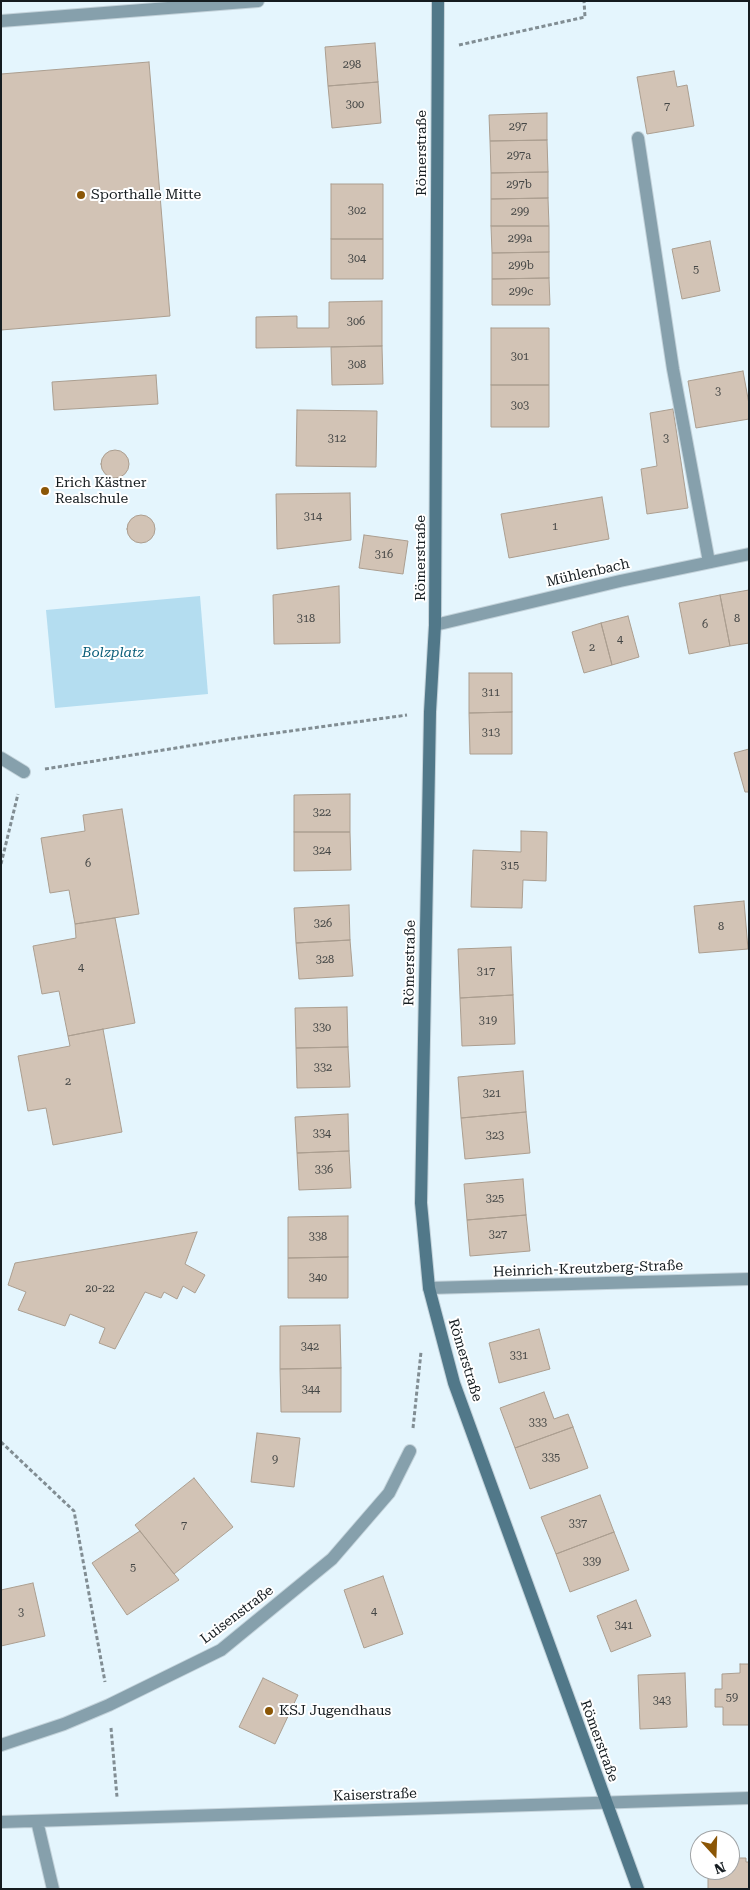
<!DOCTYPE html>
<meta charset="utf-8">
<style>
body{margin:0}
#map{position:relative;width:750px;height:1890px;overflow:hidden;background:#e4f5fd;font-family:"Roboto Serif",serif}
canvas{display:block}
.frame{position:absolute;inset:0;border:2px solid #151c20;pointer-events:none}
.north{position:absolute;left:690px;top:1830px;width:50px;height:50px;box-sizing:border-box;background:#fff;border:1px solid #a1a4a6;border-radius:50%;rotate:160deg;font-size:14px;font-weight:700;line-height:20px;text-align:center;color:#151c20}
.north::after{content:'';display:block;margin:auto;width:18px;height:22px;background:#8b5606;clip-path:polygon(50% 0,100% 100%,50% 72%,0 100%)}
</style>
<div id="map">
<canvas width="750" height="1890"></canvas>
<div class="frame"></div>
<div class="north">N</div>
</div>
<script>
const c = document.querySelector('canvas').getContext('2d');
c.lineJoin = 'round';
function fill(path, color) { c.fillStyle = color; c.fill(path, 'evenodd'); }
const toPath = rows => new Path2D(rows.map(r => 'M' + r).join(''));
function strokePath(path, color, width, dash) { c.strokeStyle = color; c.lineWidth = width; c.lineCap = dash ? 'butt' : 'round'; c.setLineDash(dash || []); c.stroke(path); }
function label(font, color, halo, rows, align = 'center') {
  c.font = font + ' "Roboto Serif",serif'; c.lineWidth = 4; c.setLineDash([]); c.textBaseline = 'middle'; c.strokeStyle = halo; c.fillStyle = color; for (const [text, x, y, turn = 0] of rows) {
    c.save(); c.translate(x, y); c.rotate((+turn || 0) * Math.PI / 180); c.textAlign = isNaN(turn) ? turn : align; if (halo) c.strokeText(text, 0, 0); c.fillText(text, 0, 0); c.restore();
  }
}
fill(toPath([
 [200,596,208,694,55,708,46,610]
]), '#b4ddf0');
const building = toPath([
 [375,43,378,82,328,86,325,47,375,43],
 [149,62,170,316,1,330,1,74,149,62],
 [674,71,677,87,687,85,694,126,647,134,637,77,674,71],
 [378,82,381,123,332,128,328,86,378,82],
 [547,113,547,140,490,141,489,115,547,113],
 [547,140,548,172,491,173,490,141,547,140],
 [548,172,548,198,491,199,491,173,548,172],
 [331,184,383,184,383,239,331,239,331,184],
 [548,198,549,226,491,226,491,199,548,198],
 [491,226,549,226,549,252,492,253,491,226],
 [331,239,383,239,383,279,331,279,331,239],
 [710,241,720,291,682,299,672,249,710,241],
 [549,252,549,278,492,279,492,253,549,252],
 [549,278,550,305,492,305,492,279,549,278],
 [382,301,382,346,256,348,256,317,297,316,297,328,329,328,329,302,382,301],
 [491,328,549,328,549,385,491,385,491,328],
 [382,346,383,384,332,385,331,347,382,346],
 [743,371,749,404,749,419,696,428,688,381,743,371],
 [156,375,158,404,54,410,52,382,156,375],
 [491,385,549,385,549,427,491,427,491,385],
 [673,409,688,508,647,514,641,469,657,466,650,413,673,409],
 [297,410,377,411,376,467,296,466,297,410],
 '101 464a14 14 0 1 1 28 0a14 14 0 1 1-28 0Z',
 [350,493,351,540,277,549,276,494,350,493],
 [602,497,609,539,509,558,501,514,602,497],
 '127 529a14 14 0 1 1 28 0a14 14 0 1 1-28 0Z',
 [364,535,408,541,403,574,359,568,364,535],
 [339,586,340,643,274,644,273,595,339,586],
 [749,590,749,643,730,646,720,595,749,590],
 [720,595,730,646,689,654,679,603,720,595],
 [628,616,639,657,612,665,601,623,628,616],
 [601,623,612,665,584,673,572,632,601,623],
 [469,673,512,673,512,712,469,713,469,673],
 [512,712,512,754,470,754,469,713,512,712],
 [749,749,749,792,745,792,734,753,749,749],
 [350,794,350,832,294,832,294,795,350,794],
 [122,809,139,914,75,924,69,890,50,893,41,838,85,831,83,815,122,809],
 [521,831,547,832,546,881,523,880,522,908,471,907,473,850,521,852,521,831],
 [294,832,350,832,351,870,294,871,294,832],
 [744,901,748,949,699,953,694,906,744,901],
 [349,905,350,940,296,943,294,908,349,905],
 [115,918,135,1023,68,1036,59,991,42,994,33,946,76,938,75,924,115,918],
 [350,940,353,976,299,979,296,943,350,940],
 [511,947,513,995,460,998,458,949,511,947],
 [513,995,515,1044,462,1046,460,998,513,995],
 [347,1007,348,1047,296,1048,295,1008,347,1007],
 [103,1029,122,1132,53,1145,46,1108,28,1111,18,1056,70,1046,68,1036,103,1029],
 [348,1047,350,1087,297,1088,296,1048,348,1047],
 [523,1071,526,1112,461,1118,458,1077,523,1071],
 [526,1112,530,1153,465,1159,461,1118,526,1112],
 [348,1114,349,1151,297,1153,295,1117,348,1114],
 [349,1151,351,1188,299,1190,297,1153,349,1151],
 [523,1179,526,1215,467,1220,464,1184,523,1179],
 [526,1215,530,1251,470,1256,467,1220,526,1215],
 [348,1216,348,1257,288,1258,288,1217,348,1216],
 [197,1232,185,1264,205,1275,195,1293,183,1286,177,1299,164,1292,161,1298,145,1292,115,1349,99,1343,105,1328,70,1314,65,1326,18,1310,26,1292,8,1285,15,1263,197,1232],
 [348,1257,348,1298,288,1298,288,1258,348,1257],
 [340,1325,341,1368,280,1369,280,1326,340,1325],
 [539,1329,550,1369,499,1383,489,1343,539,1329],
 [341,1368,341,1412,281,1412,280,1369,341,1368],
 [544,1392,554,1419,568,1414,573,1427,515,1448,500,1408,544,1392],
 [573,1427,588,1468,530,1489,515,1448,573,1427],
 [257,1433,300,1438,294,1487,251,1482,257,1433],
 [194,1478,233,1527,174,1574,135,1525,194,1478],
 [600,1495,614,1532,556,1554,541,1517,600,1495],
 [140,1531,179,1580,127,1615,92,1563,140,1531],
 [614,1532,629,1570,570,1592,556,1554,614,1532],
 [383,1576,403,1634,364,1648,344,1590,383,1576],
 [33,1583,45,1636,1,1646,1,1590,33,1583],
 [636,1600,651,1636,611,1652,597,1616,636,1600],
 [740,1664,749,1664,749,1725,723,1725,723,1707,715,1707,715,1689,722,1689,722,1674,740,1673,740,1664],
 [685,1673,687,1727,640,1729,638,1675,685,1673],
 [263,1678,298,1695,275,1744,239,1727,263,1678],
 [730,1858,746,1858,746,1862,749,1862,749,1889,708,1889,708,1870,730,1870,730,1858]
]);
fill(building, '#d2c3b5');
strokePath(building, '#ab9e90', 1);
const lane = toPath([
 [1,21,258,1],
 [638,138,673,369,709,562],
 [1,758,24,772]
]);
const street = toPath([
 [435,625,620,581,749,554],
 [429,1288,749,1279],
 [1,1745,64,1724,109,1705,221,1650,332,1559,389,1493,410,1451],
 [37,1821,53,1889],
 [1,1822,749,1798]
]);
const secondary = toPath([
 [438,1,435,625,430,712,421,1203,429,1288,454,1383,638,1889]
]);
strokePath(lane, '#c3d2da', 14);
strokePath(street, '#c3d2da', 14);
strokePath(secondary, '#c3d2da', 14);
strokePath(toPath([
 [459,45,585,17,584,1],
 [45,769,232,739,407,715],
 [1,864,18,794],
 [413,1428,421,1352],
 [1,1442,74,1511,105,1682],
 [111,1728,117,1797]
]), '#818d93', 3, [4, 2.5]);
strokePath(lane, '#86a0ac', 12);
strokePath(street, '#86a0ac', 12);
strokePath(secondary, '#517889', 12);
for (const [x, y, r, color] of [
 [81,195,5,"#8b5606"],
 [45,491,5,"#8b5606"],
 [269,1711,5,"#8b5606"]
]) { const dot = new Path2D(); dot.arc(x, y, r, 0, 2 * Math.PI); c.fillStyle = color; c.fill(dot); strokePath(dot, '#fff', 2); }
label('11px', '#444645', null, [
 ["298",352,65],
 ["300",355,105],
 ["7",667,107],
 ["297",518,127],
 ["297a",519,156],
 ["297b",519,185],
 ["302",357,211],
 ["299",520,212],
 ["299a",520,239],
 ["304",357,259],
 ["299b",521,266],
 ["5",696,270],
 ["299c",521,292],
 ["306",356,322],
 ["301",520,357],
 ["308",357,365],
 ["3",718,392],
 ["303",520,406],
 ["312",337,439],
 ["3",666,439],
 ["314",313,517],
 ["1",555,527],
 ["316",384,555],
 ["318",306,619],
 ["8",737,619],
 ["6",705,625],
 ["4",620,640],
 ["2",592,648],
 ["311",491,693],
 ["313",491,733],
 ["322",322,813],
 ["324",322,851],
 ["6",88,864],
 ["315",510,866],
 ["326",323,924],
 ["8",721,927],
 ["328",325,960],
 ["4",81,968],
 ["317",486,972],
 ["319",488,1021],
 ["330",322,1028],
 ["332",323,1068],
 ["2",68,1082],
 ["321",492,1094],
 ["334",322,1134],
 ["323",495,1136],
 ["336",324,1170],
 ["325",495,1199],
 ["327",498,1235],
 ["338",318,1237],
 ["340",318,1278],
 ["20-22",100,1289],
 ["342",310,1347],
 ["331",519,1356],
 ["344",311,1390],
 ["333",538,1423],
 ["335",551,1458],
 ["9",275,1460],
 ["337",578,1524],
 ["7",184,1526],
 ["339",592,1562],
 ["5",133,1568],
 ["4",374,1612],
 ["3",21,1613],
 ["341",624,1626],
 ["59",732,1698],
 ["343",662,1701]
]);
label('14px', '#151c20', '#fff', [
 ["Römerstraße",422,153,-90],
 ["Römerstraße",421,558,-90],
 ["Mühlenbach",588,573,-13],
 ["Römerstraße",410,963,-89],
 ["Heinrich-Kreutzberg-Straße",588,1269,-2],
 ["Römerstraße",465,1360,73],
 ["Luisenstraße",237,1615,-37],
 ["Römerstraße",599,1741,70],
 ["Kaiserstraße",375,1795,-2]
]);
label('14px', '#151c20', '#fff', [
 ["Sporthalle Mitte",91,195],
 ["Erich Kästner",55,483],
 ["Realschule",55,499],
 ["KSJ Jugendhaus",279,1711]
], 'left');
label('italic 14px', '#0a5e7a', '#fff', [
 ["Bolzplatz",113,653]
]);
</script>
